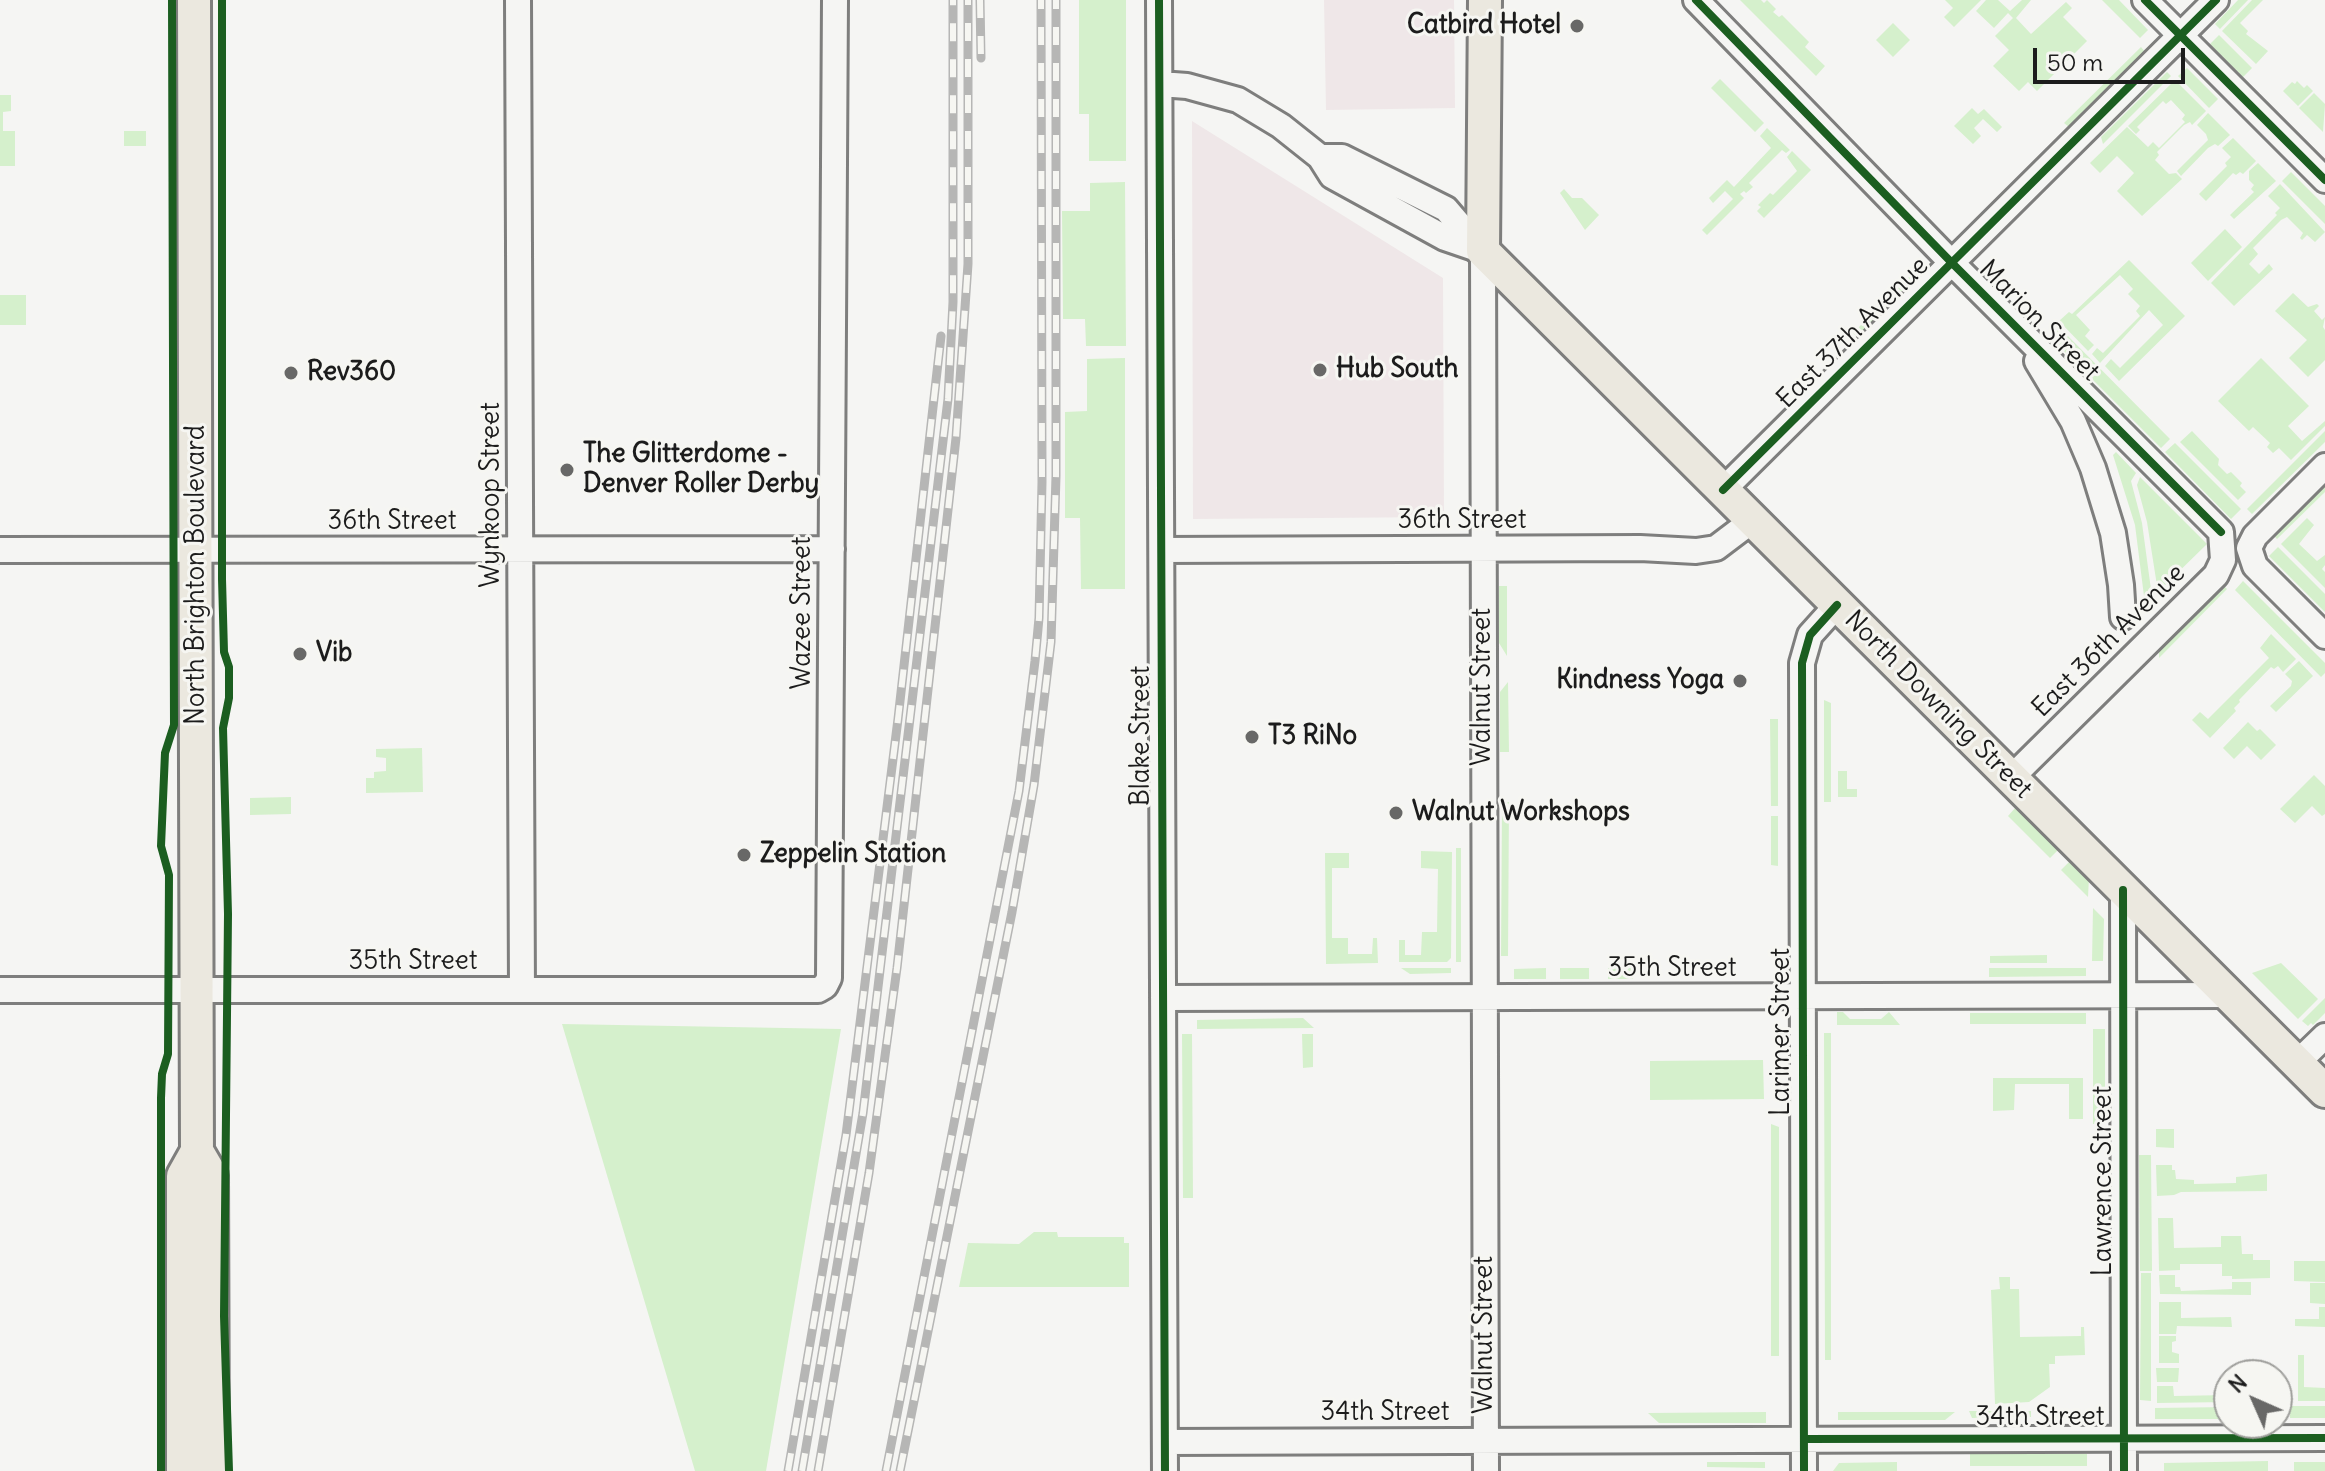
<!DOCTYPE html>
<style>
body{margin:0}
#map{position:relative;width:2325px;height:1471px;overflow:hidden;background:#f5f5f3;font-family:Delius,sans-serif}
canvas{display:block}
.north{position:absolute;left:2213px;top:1359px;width:80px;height:80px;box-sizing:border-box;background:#f6f6f2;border:2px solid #9f9f9c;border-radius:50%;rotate:315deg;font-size:22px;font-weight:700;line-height:32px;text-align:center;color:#1c1c1c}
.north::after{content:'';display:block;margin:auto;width:28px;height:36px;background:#686867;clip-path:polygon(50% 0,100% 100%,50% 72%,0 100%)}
.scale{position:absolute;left:2033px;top:48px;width:152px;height:36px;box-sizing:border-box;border:4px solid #1c1c1c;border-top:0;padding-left:10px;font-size:24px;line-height:28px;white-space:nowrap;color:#1c1c1c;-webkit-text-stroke:6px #f6f6f2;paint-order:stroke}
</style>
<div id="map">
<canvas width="2325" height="1471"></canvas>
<div class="north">N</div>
<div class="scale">50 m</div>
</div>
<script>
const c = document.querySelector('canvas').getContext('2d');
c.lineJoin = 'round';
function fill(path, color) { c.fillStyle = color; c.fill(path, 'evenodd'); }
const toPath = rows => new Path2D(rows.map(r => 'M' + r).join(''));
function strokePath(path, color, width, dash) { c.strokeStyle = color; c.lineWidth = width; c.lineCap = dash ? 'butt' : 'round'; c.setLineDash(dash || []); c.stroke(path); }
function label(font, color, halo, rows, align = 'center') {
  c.font = font + ' Delius,sans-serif'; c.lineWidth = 6; c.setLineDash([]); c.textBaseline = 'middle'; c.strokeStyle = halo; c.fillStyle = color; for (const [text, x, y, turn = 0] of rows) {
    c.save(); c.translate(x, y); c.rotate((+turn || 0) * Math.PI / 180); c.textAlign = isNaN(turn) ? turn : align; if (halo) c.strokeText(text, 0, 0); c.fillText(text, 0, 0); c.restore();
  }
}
fill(toPath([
 [1324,0,1454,0,1455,108,1326,110],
 [1192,121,1443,278,1444,517,1193,519]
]), '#efe7e8');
fill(toPath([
 [1079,0,1126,0,1126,161,1089,161,1089,114,1079,114],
 [1740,0,1761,0,1764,3,1767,0,1776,9,1773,12,1779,17,1782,15,1809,42,1805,47,1825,66,1816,76],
 [1945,0,1981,0,1954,27,1944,17,1953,8],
 [1986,0,1998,0,2010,11,2022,0,2031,0,2016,18,2031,34,2066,2,2072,8,2063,17,2087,41,2037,91,2028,82,2019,91,1993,66,2009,50,1995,36,2013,18,2008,13,1994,28,1976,11],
 [2102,0,2119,0,2148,30,2140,38],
 [2238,0,2248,0,2220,29,2215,24],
 [2252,0,2263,0,2240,23,2248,31,2246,34,2268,51,2256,64,2222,31],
 [1893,23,1910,40,1893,57,1876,40],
 [2219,35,2252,68,2243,77,2210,44],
 [2141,47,2145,52,2069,127,2064,123],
 [2187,68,2218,99,2209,108,2178,76],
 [2167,72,2171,76,2103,144,2101,137],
 [1720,79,1764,123,1755,132,1711,88],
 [2175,80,2206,111,2192,125,2190,122,2184,125,2157,152,2159,155,2155,160,2169,174,2176,173,2182,179,2142,216,2117,191,2134,173,2117,156,2100,173,2090,163,2127,127,2148,147,2153,142,2159,148,2185,122,2182,119,2185,115,2171,100,2166,104,2163,101,2137,127,2140,130,2136,134,2128,126],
 [2297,81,2304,88,2307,85,2313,91,2298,106,2283,91,2292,82,2295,84],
 [2314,93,2325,104,2323,132,2299,108],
 [0,95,11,95,11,111,3,112,3,131,15,131,15,166,0,166],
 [1972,108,1978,114,1984,109,2002,127,1997,132,1983,119,1974,128,1981,136,1973,144,1954,126],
 [2208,113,2230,135,2218,146,2215,144,2208,148,2181,176,2177,171,2208,140,2206,134,2197,125],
 [1767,128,1790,150,1786,153,1782,150,1749,183,1753,187,1746,193,1744,191,1740,194,1744,198,1707,235,1702,230,1733,199,1725,191,1713,203,1709,198,1727,180,1734,187,1771,148,1760,136],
 [124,131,146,131,146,146,124,146],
 [2233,138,2256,161,2243,174,2240,172,2236,175,2233,173,2206,201,2199,194,2227,166,2225,163,2231,157,2222,148],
 [1792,151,1811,170,1764,218,1757,211,1761,207,1758,205,1770,193,1773,195,1797,171,1787,157],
 [2258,163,2276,181,2234,219,2230,215,2254,192,2251,189,2254,185,2249,180,2249,171],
 [2291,172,2325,206,2325,224,2282,181],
 [1125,182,1126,346,1086,346,1085,319,1063,319,1062,211,1090,211,1090,183],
 [2280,184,2325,232,2315,242,2307,235,2302,240,2300,238,2303,233,2287,217,2281,220,2253,248,2258,254,2249,264,2259,274,2269,264,2273,269,2234,306,2211,283,2277,215,2275,213,2280,208,2268,196],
 [1564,189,1572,198,1582,198,1599,215,1585,230,1560,193],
 [2225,229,2242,247,2208,281,2191,263],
 [2129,260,2185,316,2119,381,2105,366,2111,359,2120,368,2163,325,2149,310,2100,363,2092,354,2097,348,2103,353,2140,316,2136,311,2140,306,2128,294,2133,289,2120,275,2076,315,2090,330,2085,336,2094,345,2088,351,2059,321,2069,312,2072,314],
 [1912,274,1917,279,1858,338,1853,333],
 [2293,293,2308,307,2317,304,2319,306,2314,311,2322,320,2325,317,2323,327,2325,330,2325,360,2308,377,2289,358,2307,340,2275,311],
 [0,295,26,295,26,325,0,325],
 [2059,327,2170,439,2161,448,2050,337],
 [1125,358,1125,589,1081,589,1080,518,1065,518,1065,412,1087,411,1087,359],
 [2261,358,2309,406,2288,426,2302,441,2325,421,2325,426,2291,460,2279,448,2273,453,2267,447,2270,443,2253,427,2249,431,2218,401],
 [2192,431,2219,459,2218,465,2227,474,2231,472,2242,483,2240,486,2246,492,2238,500,2180,442],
 [2325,431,2325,442,2252,514,2247,509],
 [2175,443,2241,509,2231,519,2165,452],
 [2116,452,2136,473,2131,481,2142,523,2152,597,2145,604,2135,525,2113,455],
 [2140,477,2207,544,2158,592,2147,522,2137,485],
 [2325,483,2325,492,2277,539,2273,535],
 [2307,518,2314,525,2299,544,2317,561,2325,555,2325,565,2322,569,2325,572,2325,588,2281,544],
 [2278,547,2325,594,2325,612,2269,556],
 [2243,581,2325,663,2325,673,2321,677,2235,590],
 [2222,584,2227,589,2159,658,2159,648],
 [1499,586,1507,586,1507,656,1499,643],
 [2271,634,2296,659,2283,672,2278,666,2274,669,2271,667,2239,700,2240,702,2234,708,2236,711,2210,738,2192,720,2200,712,2208,719,2269,658,2260,648],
 [2299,661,2313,676,2276,712,2270,706,2291,686,2292,681,2285,674],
 [1508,682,1509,752,1500,752,1500,692],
 [1824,700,1831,703,1831,802,1824,802],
 [1770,719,1778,719,1778,806,1771,806],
 [2248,722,2257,731,2260,729,2276,745,2261,760,2247,746,2234,759,2223,748],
 [422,748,423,792,366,793,366,778,374,778,374,772,386,771,386,758,376,757,376,749],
 [1838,771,1847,771,1847,789,1857,789,1857,797,1838,797],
 [2314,775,2325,786,2325,814,2322,816,2312,806,2295,823,2280,809],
 [291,797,291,814,250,815,250,798],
 [1502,802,1509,802,1508,956,1501,956],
 [2016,807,2059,849,2050,858,2008,816],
 [1771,816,1778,816,1778,866,1771,865],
 [1456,848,1461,848,1461,962,1456,962],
 [1421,851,1452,852,1451,958,1447,962,1399,962,1399,940,1405,940,1405,955,1421,955,1422,932,1437,932,1438,869,1421,868],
 [1325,853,1349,853,1349,868,1332,868,1332,938,1348,938,1348,954,1372,954,1373,938,1377,938,1378,963,1326,964],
 [2071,860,2089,877,2088,897,2061,870],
 [2093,908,2104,919,2103,961,2092,961],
 [2047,955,2047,963,1990,963,1990,956],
 [2281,963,2318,999,2298,1019,2252,973],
 [1401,968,1451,968,1451,973,1410,974],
 [1546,968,1546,979,1514,979,1514,969],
 [1560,968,1589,968,1589,979,1560,979],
 [1608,968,1633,968,1633,979,1608,979],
 [1989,968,2086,968,2086,976,1989,977],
 [2325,998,2325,1013,2313,1025,2311,1023,2308,1026,2302,1021],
 [1837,1012,1843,1012,1850,1019,1881,1019,1889,1012,1900,1025,1837,1025],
 [1970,1013,2086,1013,2086,1024,1970,1024],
 [1303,1018,1314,1028,1197,1029,1197,1020],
 [562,1024,841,1029,766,1471,695,1471],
 [2093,1029,2105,1029,2105,1124,2093,1124],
 [1824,1033,1831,1033,1831,1360,1825,1360],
 [1182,1034,1192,1034,1193,1198,1183,1198],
 [1302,1034,1313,1034,1313,1067,1303,1068],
 [1763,1060,1764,1099,1650,1100,1650,1061],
 [1993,1078,2083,1078,2083,1119,2069,1119,2069,1084,2015,1084,2014,1110,1993,1111],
 [1771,1124,1779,1127,1779,1356,1771,1356],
 [2156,1129,2174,1129,2174,1148,2156,1147],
 [2139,1155,2151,1155,2152,1271,2140,1271],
 [2156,1165,2172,1165,2172,1170,2175,1170,2176,1179,2194,1180,2194,1184,2236,1183,2236,1177,2267,1174,2267,1191,2181,1192,2174,1195,2157,1196],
 [2158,1218,2173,1218,2174,1248,2221,1247,2221,1236,2241,1236,2242,1254,2253,1254,2253,1260,2270,1260,2270,1278,2232,1279,2232,1276,2222,1276,2222,1264,2180,1264,2180,1270,2159,1271],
 [1034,1232,1057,1232,1058,1237,1124,1237,1124,1243,1129,1243,1129,1287,959,1287,968,1243,1019,1244],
 [2294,1261,2325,1261,2325,1282,2294,1281],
 [2141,1273,2151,1273,2151,1401,2140,1400],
 [2159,1275,2175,1275,2175,1287,2180,1287,2181,1291,2232,1289,2232,1282,2251,1282,2251,1295,2160,1294],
 [1999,1277,2010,1277,2010,1289,2019,1289,2020,1337,2081,1336,2081,1327,2084,1327,2085,1355,2055,1356,2055,1364,2049,1364,2050,1387,2029,1402,1995,1404,1991,1290,2000,1289],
 [2310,1283,2325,1283,2325,1304,2310,1303],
 [2159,1302,2181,1302,2181,1318,2231,1317,2232,1327,2177,1326,2176,1334,2159,1334],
 [2319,1307,2325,1307,2325,1327,2295,1326,2295,1319,2319,1319],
 [2159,1336,2176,1336,2176,1341,2172,1342,2172,1352,2179,1354,2179,1363,2159,1363],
 [2298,1355,2304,1355,2304,1387,2325,1388,2325,1401,2298,1401],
 [2156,1368,2179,1368,2178,1382,2157,1382],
 [2157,1386,2173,1386,2174,1396,2229,1395,2229,1402,2157,1403],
 [2290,1406,2325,1406,2325,1418,2290,1418],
 [2229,1407,2229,1419,2155,1419,2155,1408],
 [2031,1411,2031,1417,1972,1418,1969,1411],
 [1766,1412,1766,1423,1659,1423,1648,1413],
 [1838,1412,1955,1412,1945,1420,1838,1420],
 [1970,1454,2087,1454,2087,1466,1970,1466],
 [2268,1461,2268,1471,2164,1471,2164,1463],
 [1707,1462,1765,1462,1765,1468,1707,1467],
 [1897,1462,1897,1471,1833,1471,1839,1463],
 [2325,1462,2325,1471,2294,1471,2294,1462]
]), '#d5f0cc');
const minor = toPath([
 [518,0,522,990],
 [1159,0,1165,1471],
 [1696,0,1952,263,2221,532,2223,560,2216,575,2011,778],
 [2145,0,2325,180],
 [1160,84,1187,86,1238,100,1281,126,1320,157,1332,176,1445,238,1483,251],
 [1320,157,1342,157,1446,209,1481,250],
 [1483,251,1486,1471],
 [2037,361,2073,421,2093,468,2113,533,2121,585,2123,617],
 [2325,466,2255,536,2249,548,2255,566,2325,636],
 [1723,490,2216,0],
 [0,550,832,549],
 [1162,550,1640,548,1696,551,1716,548,1753,520],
 [2123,890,2124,1471],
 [0,990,818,990,825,986,829,978,835,0],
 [1163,998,2229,995],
 [2297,1063,2325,1036],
 [1165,1442,2325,1438],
 [1804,1471,1802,663,1810,635,1837,605]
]);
const major = toPath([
 [1485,0,1483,251,2325,1091],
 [197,1151,211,1175,212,1471],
 [183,1471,183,1176,197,1151,194,0]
]);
strokePath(minor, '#7e7e7d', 30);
strokePath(major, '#7e7e7d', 38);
strokePath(minor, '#f5f5f3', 24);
strokePath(major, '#ebe8df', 32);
const rail = toPath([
 [980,0,981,58],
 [788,1471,846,1135,898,719,941,336],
 [802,1471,863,1113,948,399,953,302,953,0],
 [818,1471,869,1173,897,968,956,438,968,264,968,0],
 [886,1471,1019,791,1035,661,1039,618,1042,482,1041,0],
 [900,1471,1012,912,1034,785,1051,642,1056,476,1056,0]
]);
strokePath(rail, '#b6b6b5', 9);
strokePath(rail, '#f6f6f2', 6, [18]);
strokePath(toPath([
 [222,0,222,579,224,652,229,667,229,698,223,728,228,914,224,1316,229,1471],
 [1159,0,1165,1471],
 [1696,0,1952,263,2221,532],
 [2145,0,2325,180],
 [1723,490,2216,0],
 [2123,890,2124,1471],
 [1804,1439,2325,1438],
 [161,1471,161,1098,162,1074,168,1054,169,875,161,846,165,753,174,725,172,0],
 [1804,1471,1802,663,1810,635,1837,605]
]), '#1b5e20', 8);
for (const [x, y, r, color] of [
 [1577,26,8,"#686867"],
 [1320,370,8,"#686867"],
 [291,373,8,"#686867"],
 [567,470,8,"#686867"],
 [300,654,8,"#686867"],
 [1740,681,8,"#686867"],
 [1252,737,8,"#686867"],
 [1396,813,8,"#686867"],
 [744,855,8,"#686867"]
]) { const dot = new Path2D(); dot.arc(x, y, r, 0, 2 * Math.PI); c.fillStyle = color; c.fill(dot); strokePath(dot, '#f6f6f2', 3); }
label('bold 26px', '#1c1c1c', '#f6f6f2', [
 ["Catbird Hotel",1561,26,"right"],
 ["Hub South",1336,370],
 ["Rev360",307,373],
 ["The Glitterdome -",583,455],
 ["Denver Roller Derby",583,485],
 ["Vib",316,654],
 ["Kindness Yoga",1724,681,"right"],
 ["T3 RiNo",1268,737],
 ["Walnut Workshops",1412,813],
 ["Zeppelin Station",760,855]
], 'left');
label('26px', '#1c1c1c', '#f6f6f2', [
 ["Marion Street",2039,321,45],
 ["East 37th Avenue",1853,333,-45],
 ["Wynkoop Street",492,495,-90],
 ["36th Street",1462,521],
 ["36th Street",392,522],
 ["North Brighton Boulevard",197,575,-90],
 ["Wazee Street",803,613,-90],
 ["East 36th Avenue",2109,641,-45],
 ["Walnut Street",1483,687,-90],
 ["North Downing Street",1938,705,45],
 ["Blake Street",1142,736,-90],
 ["35th Street",413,962],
 ["35th Street",1672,969],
 ["Larimer Street",1782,1032,-90],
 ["Lawrence Street",2104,1181,-90],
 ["Walnut Street",1485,1335,-90],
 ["34th Street",1385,1413],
 ["34th Street",2040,1418]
]);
</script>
